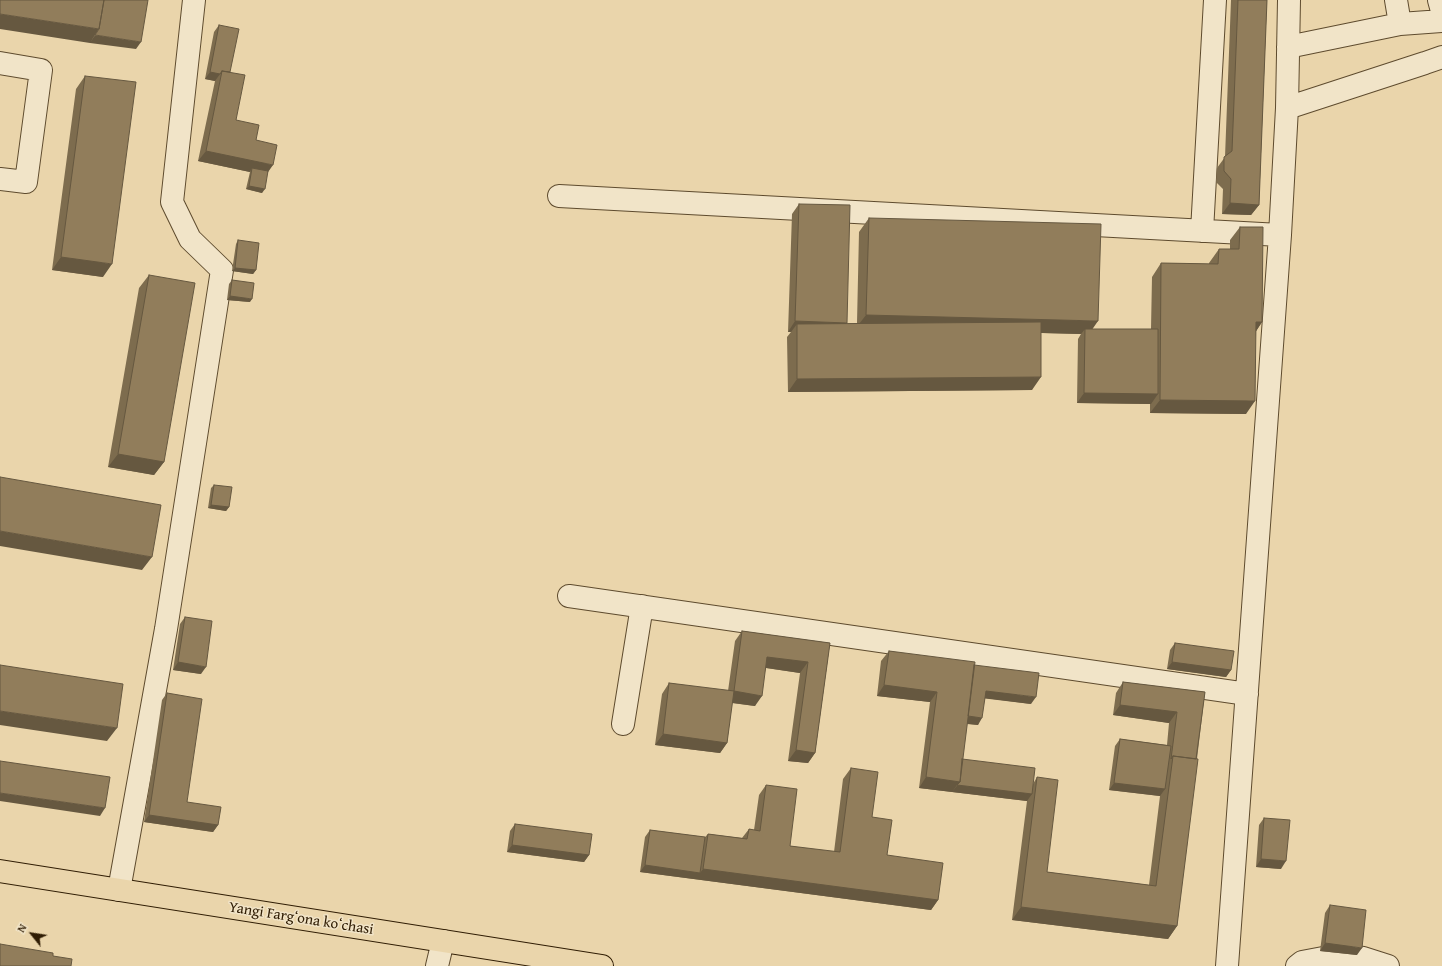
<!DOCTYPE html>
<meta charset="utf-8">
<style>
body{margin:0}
#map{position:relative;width:1442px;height:966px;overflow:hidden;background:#ead5ab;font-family:"Gentium Book Plus",serif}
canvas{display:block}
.north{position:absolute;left:12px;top:914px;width:40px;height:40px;-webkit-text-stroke:3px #f1e4c8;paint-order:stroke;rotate:300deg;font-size:11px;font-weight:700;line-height:16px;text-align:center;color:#301d04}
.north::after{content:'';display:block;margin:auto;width:14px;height:18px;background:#301d04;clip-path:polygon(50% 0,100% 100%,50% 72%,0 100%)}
</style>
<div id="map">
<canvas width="1442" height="966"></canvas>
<div class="north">N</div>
</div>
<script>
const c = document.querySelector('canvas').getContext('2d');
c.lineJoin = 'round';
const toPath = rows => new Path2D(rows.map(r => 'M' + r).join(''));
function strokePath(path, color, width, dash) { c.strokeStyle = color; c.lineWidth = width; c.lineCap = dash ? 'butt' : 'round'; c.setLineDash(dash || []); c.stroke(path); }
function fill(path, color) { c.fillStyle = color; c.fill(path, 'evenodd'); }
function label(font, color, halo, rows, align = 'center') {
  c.font = font + ' "Gentium Book Plus",serif'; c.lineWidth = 3; c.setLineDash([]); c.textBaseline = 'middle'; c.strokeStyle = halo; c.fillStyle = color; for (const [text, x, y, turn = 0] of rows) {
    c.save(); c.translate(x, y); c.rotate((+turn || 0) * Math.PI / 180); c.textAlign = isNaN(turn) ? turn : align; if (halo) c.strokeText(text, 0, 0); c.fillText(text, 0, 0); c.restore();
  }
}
const minor = toPath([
 [1396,0,1400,24],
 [1439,0,1442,11],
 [1288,47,1400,24,1442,21],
 [0,63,41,70,26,182,0,179],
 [1287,108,1289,0],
 [559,196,1280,235],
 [1202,231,1215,0],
 [569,596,1247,694],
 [623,724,642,606],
 [119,890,166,629,222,270,190,239,172,202,194,0],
 [437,966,443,941],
 [1227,966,1280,235,1287,108,1425,63,1442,57],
 [1297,966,1302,962,1339,955,1363,958,1388,966]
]);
const major = toPath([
 [0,871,602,966]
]);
strokePath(minor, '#5e4b2e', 24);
strokePath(major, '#301d04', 24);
strokePath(minor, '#f1e4c8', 22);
strokePath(major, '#ead5ab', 22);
fill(toPath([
 [1231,0,1267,0,1259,205,1251,215,1222,214,1223,189,1216,182,1217,168,1225,157],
 [219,25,230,72,236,120,256,140,268,171,262,193,246,189,250,172,198,161,215,81,205,79,214,32],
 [85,76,103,277,52,270,76,89],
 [799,204,846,324,857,323,859,232,869,218,1093,329,1151,329,1152,277,1161,263,1209,264,1209,263,1219,249,1230,249,1230,240,1240,227,1262,322,1256,331,1246,414,1150,413,1150,404,1077,403,1078,339,1081,334,1041,333,1032,390,788,392,787,337,791,332,788,332,792,214],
 [238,240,256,270,253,274,232,271,236,244],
 [149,275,164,462,154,475,108,467,139,288],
 [232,280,250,302,227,300,229,284],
 [214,485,229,507,226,511,208,508,211,488],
 [185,617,201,674,173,670,180,624],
 [742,631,830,643,815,753,808,763,788,761,800,673,766,668,755,706,732,703,727,743,720,753,655,745,662,694,669,683,728,691,735,641],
 [1175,643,1231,670,1226,677,1167,669,1170,650],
 [889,651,974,665,1031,704,985,698,978,725,967,724,962,759,1033,784,1037,777,1047,872,1149,885,1160,796,1109,790,1115,746,1120,739,1167,745,1169,723,1113,715,1116,693,1123,682,1205,692,1177,926,1168,939,1012,920,1027,801,919,788,930,702,877,696,881,661],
 [167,693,187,802,218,825,213,832,144,822,162,700],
 [851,768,872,817,887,855,938,900,931,910,640,872,645,837,650,830,705,837,708,834,742,838,749,829,754,830,759,795,766,785,790,846,834,852,843,779],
 [1264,818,1281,869,1256,867,1259,825],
 [515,824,589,855,584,862,507,852,510,831],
 [1330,905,1357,955,1320,951,1325,913]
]), '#7d6c4e');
fill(toPath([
 [0,14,99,29,90,43,0,29],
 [95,35,141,42,136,49,90,43],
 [210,72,220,74,215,81,205,79],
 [206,151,273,165,266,175,252,168,250,172,198,161],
 [249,186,265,189,262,193,246,189],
 [1230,203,1259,205,1251,215,1222,214],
 [61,257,112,264,103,277,52,270],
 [235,268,256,270,253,274,232,271],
 [230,296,252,299,250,302,227,300],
 [866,315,1098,321,1089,334,1085,329,1081,334,856,328],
 [795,321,847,323,840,333,797,324,791,332,788,332],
 [1256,322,1262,322,1253,336],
 [1041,377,1032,390,788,392,797,379],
 [1084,393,1158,394,1151,404,1077,403],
 [1160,400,1255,401,1246,414,1150,413],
 [118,454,164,462,154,475,108,467],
 [211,505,229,507,226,511,208,508],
 [0,531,152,557,142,570,0,546],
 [767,657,808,662,800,673,760,667],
 [178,662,206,667,201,674,173,670],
 [1172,662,1231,670,1226,677,1167,669],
 [884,685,937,692,930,702,877,696],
 [734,691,762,696,755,706,726,702],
 [986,691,1036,697,1031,704,981,698],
 [1120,705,1177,712,1169,723,1113,715],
 [0,711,117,728,107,741,0,725],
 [966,716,982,718,978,725,961,723],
 [663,734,727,743,720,753,655,745],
 [796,750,815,753,808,763,788,761],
 [926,777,960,782,952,792,919,788],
 [1114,783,1165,789,1160,796,1109,790],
 [957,785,1032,794,1027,801,952,792],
 [0,793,105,808,100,816,0,801],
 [149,815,218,825,213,832,144,822],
 [512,845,589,855,584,862,507,852],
 [1261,859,1286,861,1281,869,1256,867],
 [645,865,700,873,703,869,938,900,931,910,640,872],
 [1021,907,1177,926,1168,939,1012,920],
 [1325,943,1362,948,1357,955,1320,951]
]), '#665840');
const building = toPath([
 [0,0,104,0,99,29,0,14,0,0],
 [104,0,148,0,141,42,95,35,99,29,104,0],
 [1238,0,1267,0,1259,205,1230,203,1231,179,1224,171,1224,157,1232,151,1238,0],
 [219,25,239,29,230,72,222,71,220,74,210,72,219,25],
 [222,71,245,75,236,120,259,125,256,140,277,145,273,165,206,151,222,71],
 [85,76,136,82,112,264,61,257,85,76],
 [252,168,268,171,265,189,249,186,252,168],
 [799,204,850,205,847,323,795,321,799,204],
 [869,218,1101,224,1098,321,866,315,869,218],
 [1240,227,1263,227,1262,322,1256,322,1255,401,1160,400,1161,263,1218,264,1219,249,1239,249,1240,227],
 [238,240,259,243,256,270,235,268,238,240],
 [149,275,195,283,164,462,118,454,149,275],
 [232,280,254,283,252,299,230,296,232,280],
 [1041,322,1041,377,797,379,797,324,1041,322],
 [1085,329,1158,329,1158,394,1084,393,1085,329],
 [0,477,161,505,152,557,0,531,0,477],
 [214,485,232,487,229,507,211,505,214,485],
 [185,617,212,621,206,667,178,662,185,617],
 [742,631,830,643,815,753,796,750,808,662,767,657,762,696,734,691,742,631],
 [1175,643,1234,651,1231,670,1172,662,1175,643],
 [889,651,975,662,960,782,926,777,937,692,884,685,889,651],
 [0,665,123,684,117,728,0,711,0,665],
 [974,665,1039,673,1036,697,986,691,982,718,968,716,974,665],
 [1123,682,1205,692,1196,759,1173,756,1171,759,1177,712,1120,705,1123,682],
 [669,683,734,691,727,743,663,734,669,683],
 [167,693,202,699,187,802,221,807,218,825,149,815,167,693],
 [1120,739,1171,746,1165,789,1114,783,1120,739],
 [1173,756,1198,759,1177,926,1021,907,1037,777,1058,780,1047,872,1156,886,1173,756],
 [962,759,1035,768,1032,794,957,785,960,782,962,759],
 [0,761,110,777,105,808,0,793,0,761],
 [851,768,878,772,872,817,892,820,887,855,943,863,938,900,703,869,708,834,747,839,749,829,760,831,766,785,797,789,790,846,840,852,851,768],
 [1264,818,1290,820,1286,861,1261,859,1264,818],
 [515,824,592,834,589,855,512,845,515,824],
 [650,830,705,837,700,873,645,865,650,830],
 [1330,905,1366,910,1362,948,1325,943,1330,905],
 [0,944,53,953,53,956,72,959,71,966,0,966,0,944]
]);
fill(building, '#917d5b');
strokePath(building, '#665840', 1);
label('15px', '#301d04', '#f1e4c8', [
 ["Yangi Fargʻona koʻchasi",301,919,9]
]);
</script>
